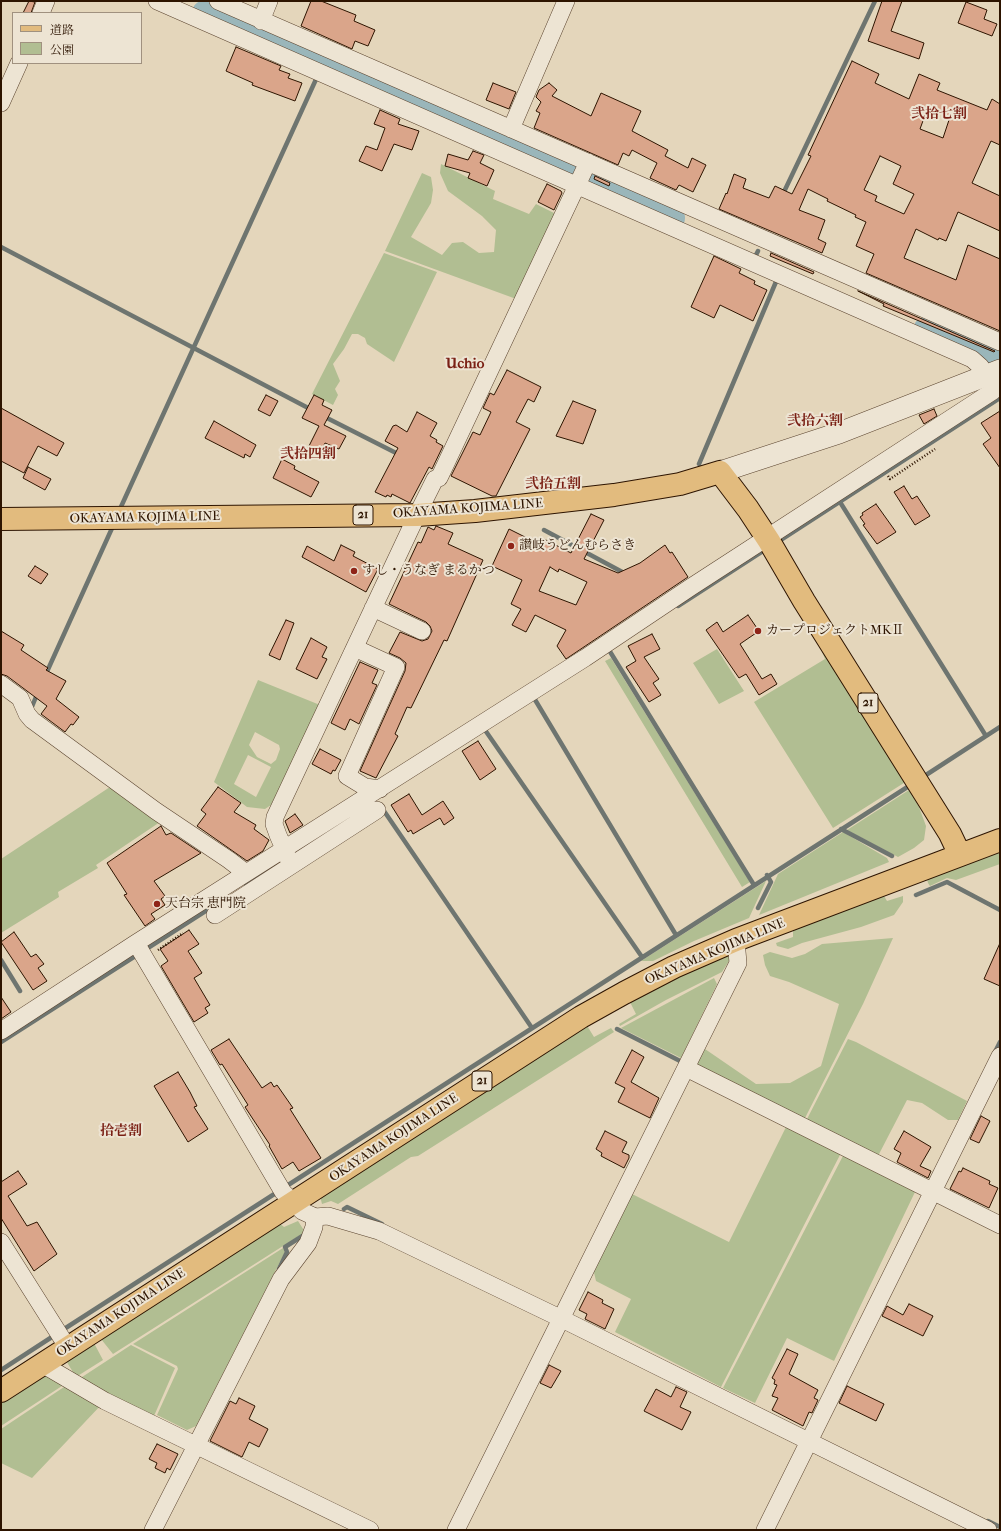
<!DOCTYPE html>
<meta charset="utf-8">
<style>
body{margin:0}
#map{position:relative;width:1001px;height:1531px;overflow:hidden;background:#e4d6bb;font-family:"IM FELL French Canon","Noto Serif JP",serif}
canvas{display:block}
.frame{position:absolute;inset:0;border:2px solid #2d1400;pointer-events:none}
.legend{position:absolute;left:12px;top:12px;width:130px;height:52px;box-sizing:border-box;background:#ede4d3;border:1px solid #a0917f;margin:0;padding:5px 7px;list-style:none;font-size:12px;color:#2d1400}
.legend li{display:flex;align-items:center;gap:8px;height:20px}
.legend b{width:20px;border:1px solid #a0917f}
</style>
<div id="map">
<canvas width="1001" height="1531"></canvas>
<div class="frame"></div>
<ul class="legend">
<li><b style="height:5px;background:#e2bb7e"></b>道路</li>
<li><b style="height:11px;background:#b1be92"></b>公園</li>
</ul>
</div>
<script>
const c = document.querySelector('canvas').getContext('2d');
c.lineJoin = 'round';
function fill(path, color) { c.fillStyle = color; c.fill(path, 'evenodd'); }
const toPath = rows => new Path2D(rows.map(r => 'M' + r).join(''));
function strokePath(path, color, width, dash) { c.strokeStyle = color; c.lineWidth = width; c.lineCap = dash ? 'butt' : 'round'; c.setLineDash(dash || []); c.stroke(path); }
function label(font, color, halo, rows, align = 'center') {
  c.font = font + ' "IM FELL French Canon","Noto Serif JP",serif'; c.lineWidth = 4; c.setLineDash([]); c.textBaseline = 'middle'; c.strokeStyle = halo; c.fillStyle = color; for (const [text, x, y, turn = 0] of rows) {
    c.save(); c.translate(x, y); c.rotate((+turn || 0) * Math.PI / 180); c.textAlign = isNaN(turn) ? turn : align; if (halo) c.strokeText(text, 0, 0); c.fillText(text, 0, 0); c.restore();
  }
}
fill(toPath([
 [467,113,553,151,551,158,464,121],
 [441,164,495,191,493,199,529,214,536,204,560,216,519,300,385,251,422,173,431,177,433,190,431,203,411,237,442,255,452,243,463,242,479,253,494,252,496,230,482,216,448,191,440,173],
 [384,253,437,272,394,362,367,344,365,338,358,334,352,334,344,349,333,364,340,381,335,389,338,395,333,405,312,394],
 [819,644,907,781,833,828,754,702,825,659],
 [717,649,744,691,719,704,693,663],
 [611,658,750,882,742,887,605,661],
 [258,680,320,705,271,805,265,809,247,807,214,782],
 [255,732,279,745,280,749,276,760,271,764,257,757,249,745],
 [248,755,271,767,256,797,234,784],
 [113,785,163,820,96,865,98,868,58,892,59,897,1,933,1,859],
 [909,790,919,807,926,826,924,840,914,848,898,857,847,830],
 [843,832,887,858,889,862,759,915,778,874],
 [1000,852,1000,864,956,880,947,878,930,886,928,883,927,879],
 [766,881,749,918,694,941,653,961,641,961],
 [884,896,887,901,903,896,903,902,894,915,861,927,802,943,788,949,777,946,776,943,793,937,793,930],
 [893,938,863,1004,804,1120,695,1066,705,1049,756,1084,790,1083,821,1066,839,1004,789,982,770,976,765,965,763,955,770,952,792,958,805,954,822,944],
 [725,955,729,957,729,961,722,972,666,1000,620,1026,619,1024,636,1014,629,1000],
 [714,978,717,984,681,1058,621,1028],
 [586,1024,594,1037,611,1028,614,1032,418,1156,411,1157,338,1204,331,1201,322,1204,320,1196],
 [848,1039,856,1042,967,1101,958,1120,948,1120,922,1103,907,1100,878,1156,806,1121],
 [788,1123,842,1151,721,1387,615,1332,631,1299,596,1281,593,1268,630,1193,729,1242],
 [845,1152,911,1186,915,1192,834,1361,787,1338,755,1403,723,1388],
 [298,1221,305,1232,113,1354,101,1339,279,1223,284,1227],
 [283,1248,285,1252,196,1426,187,1430,157,1415,178,1369,177,1366,133,1344],
 [92,1343,95,1345,103,1360,76,1377,65,1359],
 [131,1345,175,1368,154,1416,79,1379],
 [45,1375,65,1384,1,1426,1,1402],
 [67,1385,102,1404,32,1478,1,1463,1,1429]
]), '#b1be92');
strokePath(toPath([
 [259,36,261,32],
 [510,146,511,142],
 [782,196,875,1],
 [1,247,312,410],
 [756,255,758,251],
 [323,416,400,455],
 [699,464,778,277],
 [840,502,986,736],
 [120,509,323,64],
 [544,530,626,574],
 [776,543,1000,398],
 [678,606,766,549],
 [609,650,754,885],
 [45,676,113,526],
 [534,698,676,935],
 [31,709,38,692],
 [485,730,642,957],
 [926,775,1000,727],
 [382,808,532,1028],
 [841,829,892,856],
 [246,885,356,813],
 [916,895,947,882,1000,910],
 [758,908,771,882,767,875],
 [1,960,20,991],
 [617,1029,684,1063],
 [1,1042,215,905],
 [994,1054,1000,1042],
 [285,1187,909,786],
 [344,1209,347,1207,382,1224],
 [279,1269,287,1252,285,1247,304,1235],
 [61,1331,279,1191],
 [1,1370,55,1335],
 [988,1521,1000,1527]
]), '#6e7570', 4.5);
strokePath(toPath([
 [205,13,672,218],
 [926,330,976,351,995,363]
]), '#9ab6ba', 26);
const building = toPath([
 [29,1,35,2,31,13,23,13,29,1],
 [311,1,321,1,356,15,354,21,375,30,368,46,355,41,352,49,301,26,311,1],
 [882,1,902,1,891,31,924,43,919,59,868,41,882,1],
 [966,2,987,10,984,19,997,24,992,36,958,23,966,2],
 [236,47,281,66,279,70,290,74,288,78,302,83,295,101,252,85,253,83,226,71,236,47],
 [852,61,879,74,875,83,909,99,919,74,940,83,937,90,987,110,992,99,1000,104,1000,145,991,141,972,183,1000,196,1000,231,958,212,946,241,939,238,938,240,916,229,904,258,956,280,968,245,1000,259,1000,331,866,273,874,254,856,246,866,222,855,217,856,215,827,201,828,199,808,189,799,210,825,220,818,239,826,243,822,253,719,209,726,193,727,194,734,174,746,179,743,188,769,198,775,186,792,194,811,156,808,155,852,61],
 [928,107,950,117,943,138,920,129,928,107],
 [880,156,901,166,893,184,914,194,904,214,875,201,877,196,864,190,880,156],
 [493,83,516,92,509,109,486,100,493,83],
 [549,83,557,90,552,96,591,116,601,93,641,111,632,131,668,150,665,156,688,168,692,158,706,165,693,192,679,185,676,190,650,178,657,163,632,150,629,156,623,153,618,165,534,128,540,113,536,111,541,102,536,97,539,90,549,83],
 [380,110,400,119,398,124,419,131,412,150,394,144,382,171,359,161,366,146,377,150,385,128,374,124,380,110],
 [473,151,484,155,480,163,494,170,487,186,468,178,470,173,445,166,448,154,468,160,473,151],
 [595,176,610,183,609,186,594,179,595,176],
 [547,184,561,191,562,193,554,210,538,202,547,184],
 [771,253,814,272,813,274,770,256,771,253],
 [714,256,741,269,739,273,755,281,754,284,767,290,753,321,720,305,714,318,691,307,714,256],
 [858,291,995,351,994,352,883,306,884,304,858,291],
 [507,370,541,387,534,402,528,399,516,422,530,429,496,496,492,496,451,476,473,432,480,435,491,412,483,408,490,393,494,395,507,370],
 [266,395,278,401,270,416,258,410,266,395],
 [314,395,324,400,322,405,332,410,324,425,346,436,339,449,325,443,320,454,308,448,319,426,302,418,314,395],
 [573,401,596,410,583,444,556,436,573,401],
 [1,408,64,443,57,456,38,446,24,473,1,461,1,408],
 [934,409,937,416,924,424,919,415,934,409],
 [1000,411,1000,468,983,444,991,438,981,423,1000,411],
 [417,412,437,423,430,436,437,440,436,442,443,446,432,469,429,467,410,503,392,494,391,497,387,495,386,497,375,492,398,448,385,441,393,426,396,425,407,432,417,412],
 [214,421,256,445,250,457,245,454,244,458,205,438,214,421],
 [282,459,295,466,294,469,319,482,311,497,273,478,282,459],
 [28,467,51,479,45,490,23,478,28,467],
 [904,486,912,499,917,496,930,516,915,525,894,492,904,486],
 [876,504,896,532,877,544,863,525,865,524,860,517,863,515,862,513,876,504],
 [591,514,604,520,584,559,618,573,640,563,665,545,670,553,672,552,688,577,566,659,557,646,566,630,535,615,526,632,512,625,521,609,511,604,522,580,492,566,509,529,539,544,542,538,571,553,591,514],
 [550,567,558,572,559,569,587,582,576,605,539,591,550,567],
 [436,526,453,533,448,544,483,560,447,641,444,640,411,708,407,707,395,734,398,736,376,778,360,771,405,671,406,663,400,658,389,653,400,632,422,641,428,639,432,631,430,626,426,622,389,604,418,542,421,543,428,527,434,530,436,526],
 [341,545,355,552,353,556,378,569,366,592,302,557,307,546,334,561,341,545],
 [35,566,48,574,41,584,28,576,35,566],
 [748,615,759,631,740,644,762,679,771,674,777,684,759,695,746,674,739,678,706,630,717,622,723,632,748,615],
 [286,620,294,623,280,660,269,655,286,620],
 [1,631,24,645,21,650,48,668,46,670,66,681,56,699,79,717,73,725,71,724,65,732,41,714,47,706,7,676,1,674,1,631],
 [652,634,660,649,644,657,659,679,653,683,661,695,649,702,626,667,636,661,628,646,652,634],
 [311,638,327,647,322,657,327,659,317,679,296,669,311,638],
 [360,662,378,670,372,683,377,685,359,724,350,719,345,730,331,723,360,662],
 [478,741,496,769,480,780,462,751,478,741],
 [320,749,341,760,335,771,333,770,331,774,312,764,320,749],
 [218,787,241,803,234,812,256,825,254,829,269,840,263,851,247,861,197,826,206,814,201,810,218,787],
 [409,794,422,815,443,801,454,818,444,825,440,818,413,834,411,830,408,832,391,805,409,794],
 [295,814,303,825,290,833,285,821,295,814],
 [161,826,166,835,171,833,201,853,154,881,165,896,161,899,165,905,151,914,155,919,145,926,124,895,127,894,107,863,161,826],
 [189,930,199,944,188,951,202,973,194,978,210,1005,205,1008,208,1013,194,1022,161,966,168,961,160,949,189,930],
 [14,932,31,957,36,954,44,964,38,968,47,981,33,990,1,942,14,932],
 [1000,943,1000,986,984,979,1000,943],
 [1,997,11,1012,1,1019,1,997],
 [229,1039,262,1088,271,1082,274,1087,277,1085,293,1108,290,1109,321,1158,299,1171,293,1162,282,1169,269,1146,270,1145,245,1107,248,1105,222,1064,220,1065,211,1050,229,1039],
 [632,1050,644,1057,631,1082,659,1098,650,1118,618,1102,625,1088,615,1083,632,1050],
 [178,1072,190,1092,197,1106,194,1107,208,1129,188,1142,154,1086,178,1072],
 [981,1116,990,1121,979,1143,970,1139,981,1116],
 [605,1131,627,1142,622,1152,629,1155,629,1158,624,1168,601,1156,602,1153,596,1149,605,1131],
 [904,1131,931,1147,920,1166,931,1171,928,1178,897,1162,901,1153,894,1149,904,1131],
 [963,1168,990,1181,989,1184,998,1188,989,1208,950,1189,959,1171,961,1172,963,1168],
 [18,1171,27,1184,8,1196,27,1226,37,1222,57,1254,34,1271,1,1218,1,1182,18,1171],
 [588,1292,603,1300,602,1303,614,1309,605,1329,585,1319,587,1314,579,1310,588,1292],
 [909,1304,933,1316,923,1336,882,1316,887,1306,903,1315,909,1304],
 [787,1349,798,1354,789,1374,818,1390,814,1398,818,1400,812,1413,809,1412,803,1426,772,1410,778,1398,772,1396,777,1385,774,1384,775,1380,772,1378,787,1349],
 [549,1365,561,1371,551,1388,540,1383,549,1365],
 [847,1386,884,1404,876,1421,839,1403,847,1386],
 [676,1387,687,1392,680,1407,691,1412,682,1430,644,1411,656,1389,671,1397,676,1387],
 [239,1398,255,1406,249,1419,268,1429,259,1447,249,1442,242,1457,210,1441,230,1401,236,1404,239,1398],
 [157,1444,178,1454,170,1470,167,1468,165,1473,155,1468,157,1463,149,1459,157,1444]
]);
fill(building, '#daa58a');
strokePath(building, '#2d1400', 1);
const minor = toPath([
 [157,1,972,359,981,367],
 [218,1,1000,342],
 [41,13,46,1],
 [261,21,269,1],
 [1,103,19,63],
 [511,129,566,1],
 [373,608,422,631],
 [357,649,396,667,347,776,365,787,380,789],
 [1,684,20,698,27,714,32,720,156,811,229,860,246,873],
 [291,865,278,835,274,824,275,817,417,515,435,479,439,478,441,474,588,162],
 [215,915,377,810],
 [136,943,283,1192,302,1211,315,1217,328,1216,379,1231,562,1319,988,1530],
 [1,1031,136,943,585,658,691,587,993,391,1000,384],
 [686,1068,1000,1225],
 [1,1242,68,1348],
 [42,1364,105,1401,370,1530],
 [153,1530,281,1279,308,1243,314,1227,315,1217],
 [456,1530,738,963,736,940],
 [765,1530,1000,1056]
]);
const tertiary = toPath([
 [720,472,839,433,1000,370]
]);
const primary = toPath([
 [1,519,417,515,475,511,614,495,680,484,720,472,748,509,769,541,804,601,950,834,960,855],
 [1,1391,581,1017,624,993,674,967,736,940,1000,840]
]);
strokePath(minor, '#5b442f', 18);
strokePath(tertiary, '#5b442f', 22);
strokePath(primary, '#2d1400', 24);
strokePath(toPath([
 [888,476,890,479,935,449],
 [158,950,183,933]
]), '#2d1400', 2.5, [1, 2]);
strokePath(minor, '#ede4d3', 17);
strokePath(tertiary, '#ede4d3', 21);
strokePath(primary, '#e2bb7e', 22);
for (const [x, y, r, color] of [
 [511,546,4,"#8f2418"],
 [354,571,4,"#8f2418"],
 [758,631,4,"#8f2418"],
 [157,904,4,"#8f2418"]
]) { const dot = new Path2D(); dot.arc(x, y, r, 0, 2 * Math.PI); c.fillStyle = color; c.fill(dot); strokePath(dot, '#ede4d3', 1.5); }
for (const [x, y, w] of [
 [363,515,20],
 [868,703,20],
 [482,1081,20]
]) { const box = new Path2D(); box.roundRect(x - w / 2, y - 10, w, 20, 3); c.fillStyle = '#ede4d3'; c.fill(box); strokePath(box, '#2d1400', 1); }
label('bold 12px', '#2d1400', null, [
 ["21",363,515],
 ["21",868,703],
 ["21",482,1081]
]);
label('13px', '#2d1400', '#ede4d3', [
 ["OKAYAMA KOJIMA LINE",468,509,-4],
 ["OKAYAMA KOJIMA LINE",145,518,-1],
 ["OKAYAMA KOJIMA LINE",715,952,-23],
 ["OKAYAMA KOJIMA LINE",394,1138,-33],
 ["OKAYAMA KOJIMA LINE",121,1313,-33]
]);
label('13px', '#2d1400', '#ede4d3', [
 ["讃岐うどんむらさき",519,546],
 ["すし・うなぎ まるかつ",362,571],
 ["カープロジェクトMKⅡ",766,631],
 ["天台宗 恵門院",165,904]
], 'left');
label('bold 14px', '#7a1f14', '#ede4d3', [
 ["弐拾七割",939,115],
 ["弐拾六割",815,422],
 ["弐拾四割",308,455],
 ["弐拾五割",553,485],
 ["拾壱割",121,1132]
]);
label('bold 15px', '#7a1f14', '#ede4d3', [
 ["Uchio",465,364]
]);
</script>
